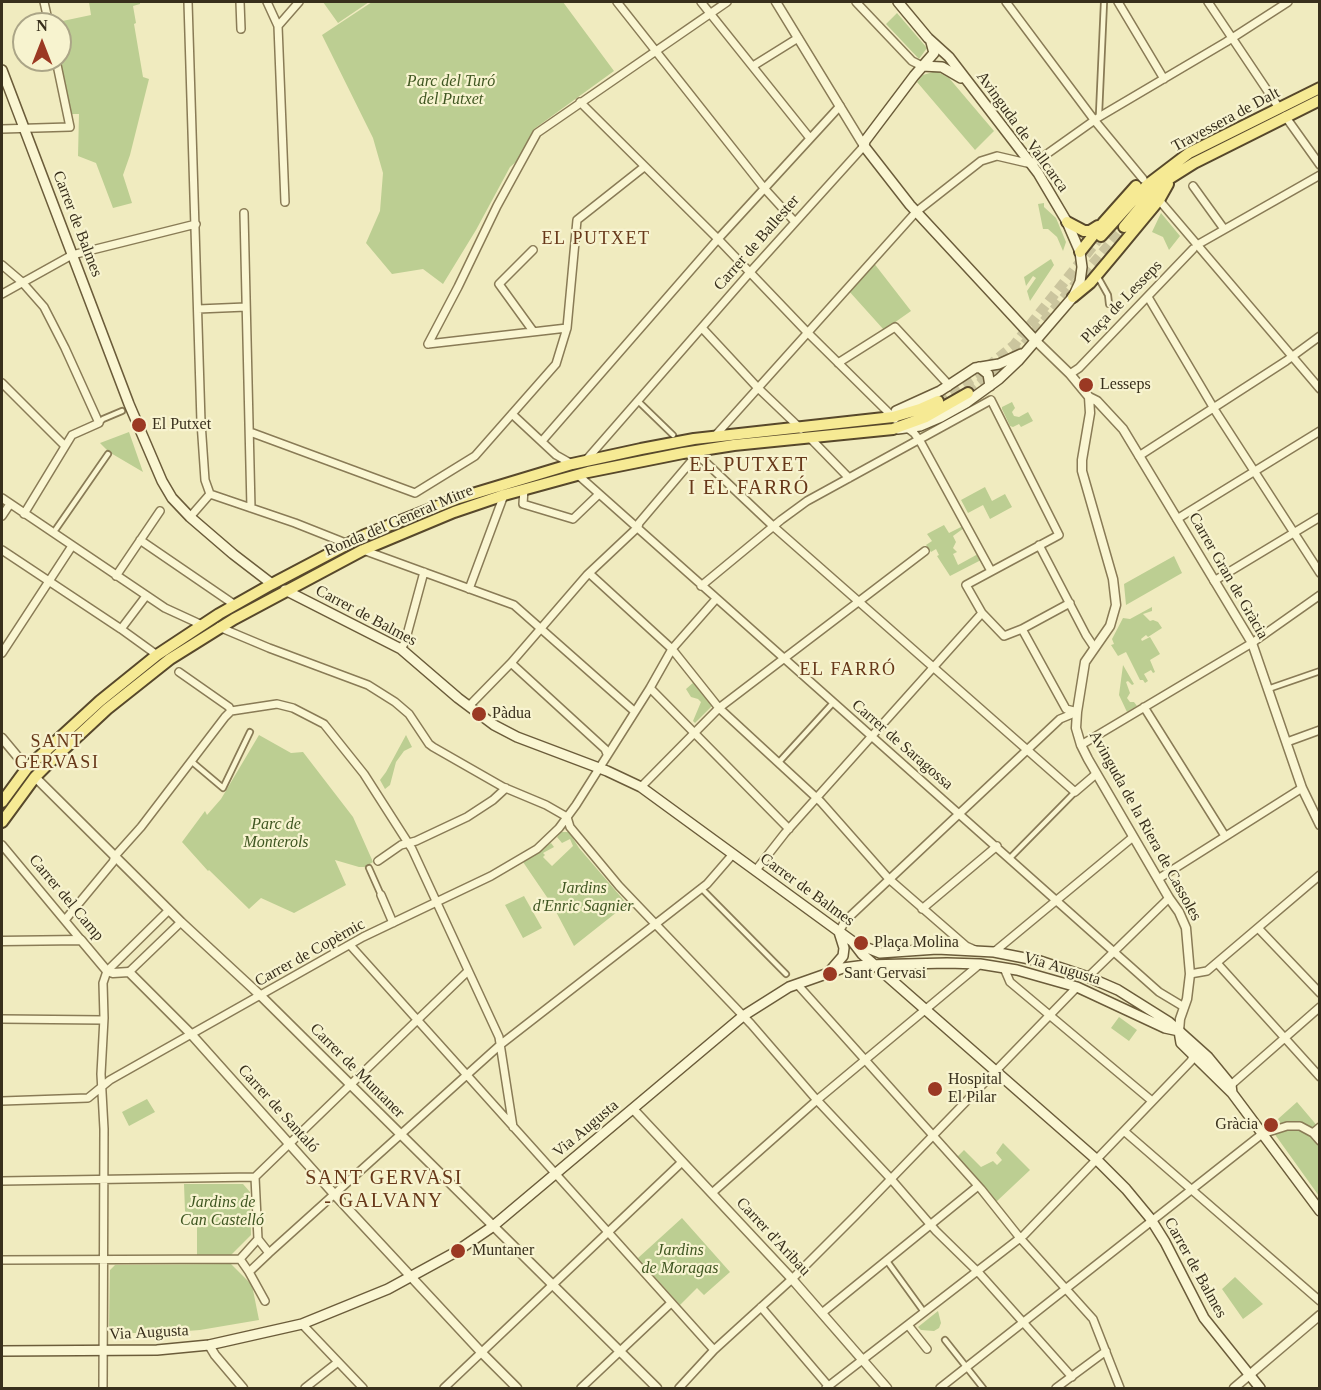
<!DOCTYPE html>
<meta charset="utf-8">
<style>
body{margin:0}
#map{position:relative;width:1321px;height:1390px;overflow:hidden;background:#f0ebbf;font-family:Georgia,serif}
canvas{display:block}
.frame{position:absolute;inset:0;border:3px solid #382f1c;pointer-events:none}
.north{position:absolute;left:12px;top:12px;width:60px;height:60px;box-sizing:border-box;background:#f7f3cf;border:2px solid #aba587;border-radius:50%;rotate:0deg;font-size:16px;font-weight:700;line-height:24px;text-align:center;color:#382f1c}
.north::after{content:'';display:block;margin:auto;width:21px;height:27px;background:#9b3923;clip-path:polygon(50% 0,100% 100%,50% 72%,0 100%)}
</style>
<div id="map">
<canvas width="1321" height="1390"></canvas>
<div class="frame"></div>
<div class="north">N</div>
</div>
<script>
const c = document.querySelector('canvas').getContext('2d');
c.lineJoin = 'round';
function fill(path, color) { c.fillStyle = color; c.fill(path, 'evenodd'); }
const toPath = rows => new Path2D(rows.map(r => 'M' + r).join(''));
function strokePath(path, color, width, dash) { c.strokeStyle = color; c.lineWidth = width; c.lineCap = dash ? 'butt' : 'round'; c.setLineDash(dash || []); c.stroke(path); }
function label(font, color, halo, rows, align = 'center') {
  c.font = font + ' Georgia,serif'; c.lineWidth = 4.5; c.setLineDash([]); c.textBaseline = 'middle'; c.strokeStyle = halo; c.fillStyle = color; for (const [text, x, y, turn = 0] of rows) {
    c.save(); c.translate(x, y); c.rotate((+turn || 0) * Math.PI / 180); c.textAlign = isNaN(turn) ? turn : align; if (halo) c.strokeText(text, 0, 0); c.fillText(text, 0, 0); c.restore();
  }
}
fill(toPath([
 [89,2,140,2,140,4,133,6,136,23,134,24,143,77,149,79,130,155,123,175,132,203,113,208,96,163,78,156,79,114,71,114,60,59,60,24,53,23,91,15],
 [323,2,369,2,338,23],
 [372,2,563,2,614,71,534,129,517,161,510,167,476,230,443,284,423,269,392,274,366,243,380,211,383,173,373,138,322,35],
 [897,13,927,48,919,59,886,24],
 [933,72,938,72,949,78,994,131,975,150,917,82,923,75],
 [1044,203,1044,207,1056,218,1066,242,1063,251,1057,237,1048,229,1043,229,1038,204],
 [1161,213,1180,236,1169,250,1163,237,1152,232],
 [1051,259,1054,265,1030,301,1027,291,1036,278,1033,276,1026,286,1024,277],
 [873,262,911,311,884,330,848,290],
 [1012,402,1015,408,1012,412,1014,416,1019,417,1028,412,1033,421,1021,427,1019,424,1013,427,1010,426,1002,409,1002,407],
 [129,432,143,472,109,452,100,443],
 [985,487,992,501,1005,494,1012,507,990,519,983,505,968,513,961,500],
 [944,525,949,533,963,526,964,528,953,536,956,542,953,548,957,552,953,554,954,556,958,565,978,554,981,560,950,576,937,556,939,555,936,549,931,552,926,545,932,541,927,534],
 [1174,556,1182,573,1126,605,1124,584],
 [1152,607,1152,611,1143,614,1150,621,1153,620,1158,622,1162,628,1148,637,1146,635,1141,639,1142,641,1150,637,1160,654,1150,660,1155,672,1153,673,1151,670,1144,674,1148,681,1145,683,1143,680,1140,680,1126,652,1118,656,1111,645,1114,644,1112,639,1123,618,1130,619],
 [1123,665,1134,684,1132,685,1128,681,1126,682,1130,693,1127,698,1130,702,1134,702,1137,706,1127,712,1119,695],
 [694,682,712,706,695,723,693,721,701,702,698,699,691,697,686,689],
 [259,735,291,753,303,752,353,817,373,862,365,867,359,867,335,860,346,885,294,913,261,898,249,909,209,870,208,871,182,842,205,811,207,815,221,799],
 [406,735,412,747,404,751,396,762,390,785,385,789,380,780,386,772],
 [561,832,569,832,579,848,627,904,574,946,553,906,523,862,551,843,554,847,543,853,545,855,543,857,552,866,573,846,570,839,562,843,557,837],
 [524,896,542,928,523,938,505,905],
 [1119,1017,1137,1030,1129,1041,1111,1028],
 [147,1099,155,1112,129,1126,122,1112],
 [1297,1102,1319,1128,1319,1196,1271,1129,1280,1122,1278,1119],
 [1003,1143,1030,1170,996,1202,957,1157,964,1150,981,1167,993,1161,997,1165,1002,1160,996,1153],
 [184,1184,243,1184,250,1192,251,1235,231,1255,197,1255,197,1223,185,1211],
 [682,1218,730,1272,704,1295,697,1288,680,1305,638,1258],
 [231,1264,252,1285,259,1320,200,1330,160,1333,115,1333,109,1327,110,1270,115,1265],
 [1235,1277,1263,1304,1243,1319,1222,1289],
 [938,1311,941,1323,939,1328,934,1331,921,1330,918,1327]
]), '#bcce92');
strokePath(toPath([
 [968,393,1017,353,1124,227],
 [938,401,979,374,1014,345,1101,236]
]), '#cbc59e', 10, [10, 5]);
const pedestrian = toPath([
 [1099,114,1104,2],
 [1099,279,1108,295,1109,304],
 [639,402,673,435],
 [99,423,103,419,122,411],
 [56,529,108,454],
 [1268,689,1320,671],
 [191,761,223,788,250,732],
 [780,761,832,704],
 [1011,857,1075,792],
 [369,868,381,895],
 [701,888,786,974],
 [887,1261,924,1312],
 [945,1340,983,1388]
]);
const minor = toPath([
 [44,2,49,24],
 [188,2,201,422,205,480,210,494],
 [240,2,241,29],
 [267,2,278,26,285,202],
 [617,2,764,188,795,222],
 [701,2,809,137],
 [856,2,912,61,922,66],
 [1006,2,1095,121,1143,179],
 [1118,2,1164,79],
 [1208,2,1279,108],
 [278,26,299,2],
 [753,66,798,38],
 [580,102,718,239,806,331,895,419],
 [1285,116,1320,165],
 [2,129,70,127,56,60],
 [1193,186,1224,229],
 [1159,200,1320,389],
 [244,213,251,508],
 [1197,245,1320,175],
 [533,250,499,284,533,331],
 [2,265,22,282,44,307,65,348,99,423,72,435,24,514],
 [2,294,72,255,196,224],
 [1148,297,1216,412,1320,573],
 [198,309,246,307],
 [703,329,757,387,801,429],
 [428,344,458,287,497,206,537,133,727,2],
 [428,344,567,328],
 [838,363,895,327,946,382,948,387],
 [1070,374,1079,368,1193,249],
 [2,383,65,446],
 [512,414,556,455,572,464],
 [906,427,914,433,920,441,991,571],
 [250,432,415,493,475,456,556,364,567,328,577,220,644,167],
 [714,437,916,212,981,161,997,156,1027,163,1037,161,1099,117,1226,42,1288,2],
 [809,437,849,478],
 [542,441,718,239,840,106],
 [700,450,701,458,774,527,1075,792,1096,774],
 [1139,456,1286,361,1320,336],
 [587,459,752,270,864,146],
 [578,475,1159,992,1184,1007],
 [524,489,523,504,573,519,599,494],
 [210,494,295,523,348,544],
 [2,498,165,608,202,625],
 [2,516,10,504],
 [190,517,210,494],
 [1177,519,1320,431],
 [140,540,235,605],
 [1039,545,1086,635,1094,647],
 [2,550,121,629,157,655],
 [363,550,514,605,634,711],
 [590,574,672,649,719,708,821,802,889,879,966,946,975,950],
 [116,576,160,511],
 [1214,581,1320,517],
 [701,586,781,520,807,501,991,400,1059,535,966,585,982,613,1004,636,1022,629,1070,603],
 [469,589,504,495],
 [219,627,269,648,368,685,395,702,409,714,429,744,433,747,503,787,546,805,567,817,570,827,619,886,751,1024,815,1098,891,1179,936,1231,980,1274,1072,1377],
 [121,629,146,596],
 [1022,629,1066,709,1074,711],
 [401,649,405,642,424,572],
 [2,653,72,546],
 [511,663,605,749,607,754],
 [179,672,229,707,231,711],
 [650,688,789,829],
 [469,706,511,663,587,575,638,527,639,523,700,451],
 [1144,707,1225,836],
 [231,711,277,704,293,708,324,724,364,774,412,849,499,1037,513,1127],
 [1287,742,1320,730],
 [1081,745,1252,643,1320,595],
 [641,787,719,708,925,551],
 [2,845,81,940],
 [378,861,401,845,416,841,467,817,493,800,506,788],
 [756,870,785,833,982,613],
 [1158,879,1302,788],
 [381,895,393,923],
 [922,909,997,846],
 [65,920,113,862,115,856,141,827,225,717,231,711],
 [1258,928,1320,993],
 [839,932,845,921,1060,719,1077,712],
 [350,945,714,1350],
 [994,952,1133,837],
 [1217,963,1320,1077],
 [1004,968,1010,982,1152,1101],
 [129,972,181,922],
 [1190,974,1207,971,1320,875],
 [1088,977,1169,898],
 [797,984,981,1189,1020,1238,1093,1319,1120,1388],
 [2,1019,103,1020],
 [1231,1085,1320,1007],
 [2,1101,88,1098,110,1080,363,937,491,876,537,849,559,828,576,805,650,688,672,649,716,599],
 [1124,1131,1320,1301],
 [1313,1133,1320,1127],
 [255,1177,468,971],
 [255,1177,258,1239],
 [2,1181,255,1177],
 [712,1193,817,1100,980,964],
 [269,1253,500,1045,707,884,733,854],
 [240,1259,249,1272,269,1253,258,1239],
 [240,1259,258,1239],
 [2,1260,240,1259],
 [249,1272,265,1301],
 [761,1307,830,1388],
 [822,1313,978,1186],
 [302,1324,363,1388],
 [908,1325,927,1349],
 [103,1388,104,1129,101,1074,104,1018,103,983,107,971,169,910],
 [305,1388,338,1362],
 [444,1388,682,1162],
 [581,1388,671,1303],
 [679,1388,714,1350,792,1279,856,1215,1077,987],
 [826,1388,1024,1235,1191,1061,1195,1052],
 [940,1388,1262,1134,1287,1126,1300,1126,1313,1133,1320,1141],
 [1056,1388,1106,1351]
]);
const tertiary = toPath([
 [776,2,864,146],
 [1035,340,1070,374,1089,397,1097,401,1123,429,1252,643,1302,788,1320,825],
 [1089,397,1090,413,1082,460,1082,471,1113,579,1116,605,1110,626,1085,662,1077,712,1076,728,1081,745,1088,759,1169,898,1179,912,1186,928,1190,974,1187,999,1180,1019,1179,1031],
 [2,738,27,768],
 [35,777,181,922,261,996,657,1388],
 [2,941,81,940,107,971,113,973,129,972,191,1034,335,1195,481,1352,517,1388],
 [633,1109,792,1279,887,1388],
 [209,1345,215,1355,243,1388],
 [1234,1388,1320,1315]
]);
const secondary = toPath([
 [931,42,934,53,914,76,865,141,864,146,910,205,1035,340],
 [922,66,942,67,961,78],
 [2,70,129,404,162,481,172,498,190,517,233,554,272,584],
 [979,367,988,374,990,386],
 [896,411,940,391,975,368,999,364,1021,354],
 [898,429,920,426,941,417,966,403,999,379,1018,361,1073,297,1080,282,1082,267,1080,252,1067,222,1038,173,949,57,928,38,898,2],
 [285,590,401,649,458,698,494,725,517,737,607,771,641,787,852,941,862,954,1097,1160,1126,1189,1150,1218,1165,1242,1204,1318,1260,1388],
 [855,943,880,953,937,949,994,952,1040,961,1088,977,1118,990,1169,1022,1208,1057,1231,1085,1232,1093],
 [830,971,843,956,844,948,839,932],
 [1179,1031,1181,1043,1232,1093,1320,1211],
 [2,1351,157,1350,209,1345,302,1324,388,1289,454,1253,492,1227,743,1016,789,987,843,968,866,965,947,963,980,964,1017,970,1077,987,1165,1028,1179,1031]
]);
const primary = toPath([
 [1067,222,1084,231,1090,231,1098,226],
 [1124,227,1153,192,1167,180,1194,163,1320,100],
 [1101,236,1147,185,1189,153,1320,88],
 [1080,252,1103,223,1136,186],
 [1073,297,1090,283,1116,252,1159,200,1168,184],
 [2,802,27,768,100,701,157,655,219,614,272,584,365,535,456,499,572,464,641,449,694,439,893,417,920,409,938,401],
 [2,822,35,777,50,762,107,709,170,659,234,619,363,550,454,512,504,495,588,472,683,453,734,445,893,429,926,417,968,393]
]);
strokePath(pedestrian, '#897b56', 8);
strokePath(minor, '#897b56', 10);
strokePath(tertiary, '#897b56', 11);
strokePath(secondary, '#6b5c3a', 12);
strokePath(primary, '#57482b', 14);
strokePath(pedestrian, '#faf6d2', 4.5);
strokePath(minor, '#faf6d2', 7);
strokePath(tertiary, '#faf6d2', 8);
strokePath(secondary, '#faf6d2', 9);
strokePath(primary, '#f6ea94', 10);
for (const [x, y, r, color] of [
 [1086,385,8,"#9b3923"],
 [139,425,8,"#9b3923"],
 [479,714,8,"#9b3923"],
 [861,943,8,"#9b3923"],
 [830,974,8,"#9b3923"],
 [935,1089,8,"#9b3923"],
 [1271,1125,8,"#9b3923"],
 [458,1251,8,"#9b3923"]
]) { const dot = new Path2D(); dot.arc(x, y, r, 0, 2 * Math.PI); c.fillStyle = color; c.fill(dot); strokePath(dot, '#f7f3cf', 2); }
label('italic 16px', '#3f5621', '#f7f3cf', [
 ["Parc del Turó",451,82],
 ["del Putxet",451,100],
 ["Parc de",276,825],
 ["Monterols",276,843],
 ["Jardins",583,889],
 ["d'Enric Sagnier",583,907],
 ["Jardins de",222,1203],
 ["Can Castelló",222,1221],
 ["Jardins",680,1251],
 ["de Moragas",680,1269]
]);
label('16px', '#382f1c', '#f7f3cf', [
 ["Travessera de Dalt",1226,120,-28],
 ["Avinguda de Vallcarca",1022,132,54],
 ["Carrer de Balmes",77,224,69],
 ["Carrer de Ballester",757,243,-49],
 ["Plaça de Lesseps",1122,302,-46],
 ["Ronda del General Mitre",399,521,-23],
 ["Carrer Gran de Gràcia",1228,576,60],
 ["Carrer de Balmes",366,616,28],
 ["Carrer de Saragossa",902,745,41],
 ["Avinguda de la Riera de Cassoles",1145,826,61],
 ["Carrer de Balmes",807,890,36],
 ["Carrer del Camp",66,898,50],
 ["Carrer de Copèrnic",310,953,-29],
 ["Via Augusta",1062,969,17],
 ["Carrer de Muntaner",357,1071,45],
 ["Carrer de Santaló",278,1109,48],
 ["Via Augusta",586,1129,-40],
 ["Carrer d'Aribau",773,1237,47],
 ["Carrer de Balmes",1195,1268,61],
 ["Via Augusta",149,1333,-3]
]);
label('16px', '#382f1c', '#f7f3cf', [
 ["Lesseps",1100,385],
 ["El Putxet",152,425],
 ["Pàdua",492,714],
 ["Plaça Molina",874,943],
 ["Sant Gervasi",844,974],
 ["Hospital",948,1080],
 ["El Pilar",948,1098],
 ["Gràcia",1258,1125,"right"],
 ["Muntaner",472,1251]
], 'left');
c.letterSpacing = '1.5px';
label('18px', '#673819', '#f7f3cf', [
 ["EL PUTXET",596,239],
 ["EL FARRÓ",848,670],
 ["SANT",57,742],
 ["GERVASI",57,763]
]);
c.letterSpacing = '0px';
c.letterSpacing = '1.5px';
label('20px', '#673819', '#f7f3cf', [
 ["EL PUTXET",749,466],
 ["I EL FARRÓ",749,489],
 ["SANT GERVASI",384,1179],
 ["- GALVANY",384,1202]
]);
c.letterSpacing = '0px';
</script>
